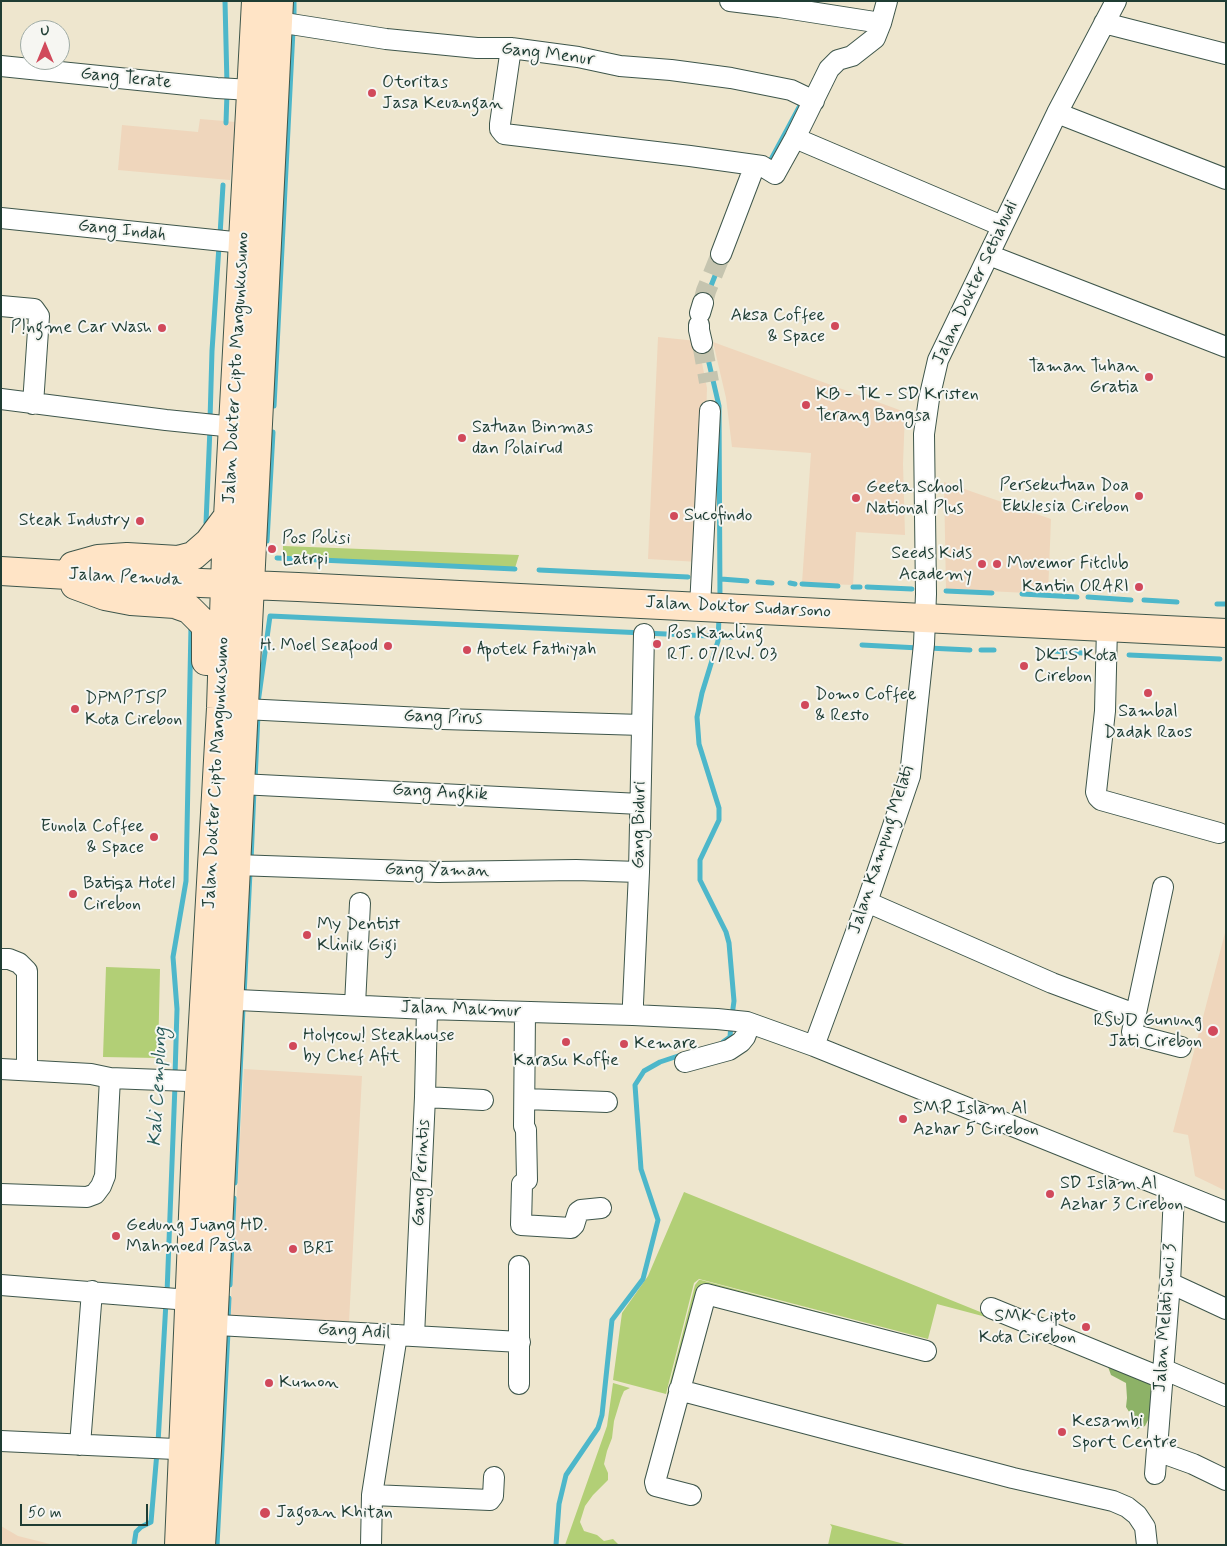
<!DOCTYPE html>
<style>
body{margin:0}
#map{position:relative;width:1227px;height:1546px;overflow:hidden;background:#eee6ce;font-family:Mynerve,sans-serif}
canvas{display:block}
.frame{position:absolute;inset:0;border:2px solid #1f3d34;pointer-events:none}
.north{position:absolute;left:20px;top:20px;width:50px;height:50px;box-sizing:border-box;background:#f6f6f2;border:1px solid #a0aca6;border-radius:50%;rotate:0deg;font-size:14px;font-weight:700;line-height:20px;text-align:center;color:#1f3d34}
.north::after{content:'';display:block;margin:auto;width:18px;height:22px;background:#d1495b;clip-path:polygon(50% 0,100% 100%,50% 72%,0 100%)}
.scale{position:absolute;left:20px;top:1504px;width:128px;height:22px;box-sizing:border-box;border:2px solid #1f3d34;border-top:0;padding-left:6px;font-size:15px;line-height:18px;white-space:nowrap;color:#1f3d34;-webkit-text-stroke:4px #f6f6f2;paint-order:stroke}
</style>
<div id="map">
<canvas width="1227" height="1546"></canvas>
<div class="frame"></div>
<div class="north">U</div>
<div class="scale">50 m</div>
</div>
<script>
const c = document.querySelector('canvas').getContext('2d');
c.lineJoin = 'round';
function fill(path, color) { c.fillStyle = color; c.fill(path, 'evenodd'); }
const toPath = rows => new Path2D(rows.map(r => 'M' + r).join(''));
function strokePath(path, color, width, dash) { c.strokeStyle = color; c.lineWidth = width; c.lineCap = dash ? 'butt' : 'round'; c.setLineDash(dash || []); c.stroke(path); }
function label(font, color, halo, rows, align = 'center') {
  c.font = font + ' Mynerve,sans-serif'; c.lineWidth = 4; c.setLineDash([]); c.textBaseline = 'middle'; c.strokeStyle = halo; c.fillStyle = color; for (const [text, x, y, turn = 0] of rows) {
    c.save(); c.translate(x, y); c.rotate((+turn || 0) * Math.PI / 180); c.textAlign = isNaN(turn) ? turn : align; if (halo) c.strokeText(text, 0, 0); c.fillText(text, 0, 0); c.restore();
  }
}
fill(toPath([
 [200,119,236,122,230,180,118,170,122,125,198,132],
 [658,337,697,341,703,351,702,363,707,388,706,418,699,562,648,559],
 [713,342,905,412,903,464,905,535,856,532,853,585,802,583,811,453,732,447,726,398],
 [944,482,1051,519,1048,594,946,589],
 [1226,929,1226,1191,1195,1176,1188,1135,1173,1132],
 [244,1069,362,1076,349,1322,230,1315],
 [1,1526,18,1536,54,1545,1,1545]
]), '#efd6bc');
fill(toPath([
 [283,546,519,555,515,568,283,557],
 [106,967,160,969,158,1058,103,1057],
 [684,1192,1005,1322,937,1304,928,1339,699,1279,694,1283,666,1394,613,1380,622,1313,648,1276],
 [699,1280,701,1280,927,1341,927,1343,703,1285,698,1288,670,1395,667,1394,695,1285],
 [613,1383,630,1388,624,1391,621,1398,614,1421,612,1438,607,1451,604,1464,608,1473,608,1480,593,1495,585,1506,580,1522,584,1531,597,1535,604,1541,613,1539,619,1545,565,1545,607,1426],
 [830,1524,908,1545,828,1545,832,1527]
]), '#b2cf76');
fill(toPath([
 [1107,1364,1154,1381,1151,1414,1145,1426,1137,1429,1133,1426,1133,1418,1126,1407,1127,1398,1126,1383,1111,1375]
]), '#8db267');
strokePath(toPath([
 [225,1,227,85],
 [294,19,294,1],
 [226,123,227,93],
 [768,165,803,100],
 [220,235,223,185],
 [705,301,722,258],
 [705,346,719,406,720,601],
 [274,406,293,30],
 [210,420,212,351,219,246],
 [206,523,210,428],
 [267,541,273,432],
 [277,558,515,569],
 [539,570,688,577],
 [721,579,747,581],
 [758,582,772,583],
 [790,583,795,584],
 [802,584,838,586],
 [853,587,860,587],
 [867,587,912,589],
 [946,591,992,593],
 [1022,594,1077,597],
 [1088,597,1131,600],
 [1144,600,1177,602],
 [1217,604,1226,604],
 [719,617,718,641,702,693,697,717,699,744,719,808,719,820,700,860,700,880,726,932,729,943,734,1001,732,1016],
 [862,645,919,648],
 [928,648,970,650],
 [981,650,994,650],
 [1053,651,1082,653],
 [1129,655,1220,659],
 [258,703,270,616,732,637],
 [255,781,258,714],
 [251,861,254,789],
 [244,996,250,872],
 [723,1042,730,1037,731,1024],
 [175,1076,177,1009,173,957,186,881,191,626],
 [235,1183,243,1008],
 [230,1285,234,1198],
 [167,1293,175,1085],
 [228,1319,229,1298],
 [158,1443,166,1302],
 [134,1545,136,1532,141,1527,151,1522,157,1452],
 [217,1545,228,1332],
 [556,1545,559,1504,566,1475,598,1428,602,1415,612,1320,643,1279,658,1220,641,1169,635,1085,644,1071,660,1062,681,1055]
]), '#4db7ca', 5);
strokePath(toPath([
 [703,303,706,291,721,254],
 [702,343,709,382]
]), '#c5c4af', 20, [20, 10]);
const street = toPath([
 [730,1,779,7,881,23],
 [278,22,386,39,477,48,511,48,578,57,620,66,671,70,731,78,791,90,814,101],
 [1104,23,1226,54],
 [511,48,500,124,500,129,504,134,690,156,762,166,775,174,795,138,829,69,838,60,852,56,875,38,881,23,887,1],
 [1,66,217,88,251,90],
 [1057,113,1226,179],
 [795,138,1002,226],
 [1,218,243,243],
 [721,254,755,165],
 [989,255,1226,347],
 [1,306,34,309,39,316,33,404],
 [700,313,703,303],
 [699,325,699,330,702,343],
 [1,399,166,420,234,427],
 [700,607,710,411],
 [1107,627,1105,711,1096,792,1098,797,1101,800,1219,833],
 [244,709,443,719,642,725],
 [240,784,640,804],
 [236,865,438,872,576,870,639,872],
 [1163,887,1132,1032,1135,1035,1181,1047],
 [867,902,1052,983,1135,1014],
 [1,959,9,959,19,963,27,971,27,1070],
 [217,999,427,1009,633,1015,717,1019,747,1022,814,1046,1226,1212],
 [355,1005,360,903],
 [525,1012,524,1126,526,1130,527,1180,522,1184,521,1225,571,1228,574,1225,578,1212,581,1210,601,1208],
 [633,1015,633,1003,639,872,644,634],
 [814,1046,867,902,910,776,924,644,926,594,924,434,929,399,938,360,1057,113,1116,1],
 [685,1062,729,1050,741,1042,745,1037,750,1024],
 [1,1069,91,1074,110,1078,214,1082],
 [425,1097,483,1100],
 [525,1099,607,1102],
 [1,1194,87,1197,95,1194,101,1186,105,1176,110,1078],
 [519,1266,519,1384],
 [1170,1283,1226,1309],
 [1,1285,189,1300],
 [991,1308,1162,1378],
 [200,1324,520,1342],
 [414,1336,425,1097,427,1009],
 [1163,1369,1226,1396],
 [679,1390,1013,1478,1113,1501,1127,1507,1137,1515,1145,1527,1147,1545],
 [1,1441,197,1450],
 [80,1445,92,1291],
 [1157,1451,1193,1464,1226,1480],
 [1155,1474,1170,1283,1174,1193],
 [372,1495,490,1500,493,1496,494,1477],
 [691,1495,656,1486,655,1482,706,1294,926,1351],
 [371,1545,372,1495,397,1335]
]);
const secondary = toPath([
 [73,566,98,559,127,557,178,560,193,556,209,542,229,515],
 [1,571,201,583,298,587,1226,633],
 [75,585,105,596,131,601,175,604,189,609,206,626,206,661],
 [179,1545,196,1145,221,708,226,554,256,1],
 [201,1545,207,1450,279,1]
]);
strokePath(street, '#3e564b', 22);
strokePath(secondary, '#3e564b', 30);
strokePath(street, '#fff', 20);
strokePath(secondary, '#ffe4c6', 28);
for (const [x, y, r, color] of [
 [372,93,5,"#d1495b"],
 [835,326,5,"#d1495b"],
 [162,328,5,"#d1495b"],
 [1149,377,5,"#d1495b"],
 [806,405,5,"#d1495b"],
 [462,438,5,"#d1495b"],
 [1139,496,5,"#d1495b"],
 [856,498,5,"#d1495b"],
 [674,516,5,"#d1495b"],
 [140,521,5,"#d1495b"],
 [272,549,5,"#d1495b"],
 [982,564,5,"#d1495b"],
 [997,564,5,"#d1495b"],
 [1139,587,5,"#d1495b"],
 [657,644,5,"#d1495b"],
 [388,646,5,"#d1495b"],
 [467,650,5,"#d1495b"],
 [1024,666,5,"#d1495b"],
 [1148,693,5,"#d1495b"],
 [805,705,5,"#d1495b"],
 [75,709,5,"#d1495b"],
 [154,837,5,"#d1495b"],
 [73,894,5,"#d1495b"],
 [307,935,5,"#d1495b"],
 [1213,1031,6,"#d1495b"],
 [566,1042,5,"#d1495b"],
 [624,1044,5,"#d1495b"],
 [293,1046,5,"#d1495b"],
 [903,1119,5,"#d1495b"],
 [1050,1194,5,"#d1495b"],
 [116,1236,5,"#d1495b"],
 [293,1249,5,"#d1495b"],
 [1086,1327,5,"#d1495b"],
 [269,1383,5,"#d1495b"],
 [1062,1432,5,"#d1495b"],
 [265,1513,6,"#d1495b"]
]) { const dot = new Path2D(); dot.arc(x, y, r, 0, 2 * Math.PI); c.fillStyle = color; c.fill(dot); strokePath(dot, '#f6f6f2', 2); }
label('18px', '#1f3d34', '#f6f6f2', [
 ["Gang Menur",548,55,7],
 ["Gang Terate",126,79,6],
 ["Gang Indah",122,231,6],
 ["Jalan Dokter Setiabudi",976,283,-65],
 ["Jalan Dokter Cipto Mangunkusumo",237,368,-87],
 ["Jalan Pemuda",125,578,3],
 ["Jalan Doktor Sudarsono",738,608,3],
 ["Gang Pirus",443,718,2],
 ["Jalan Dokter Cipto Mangunkusumo",217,773,-87],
 ["Gang Angkik",440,793,3],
 ["Gang Biduri",640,825,-89],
 ["Jalan Kampung Melati",882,850,-72],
 ["Gang Yaman",437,871,1],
 ["Jalan Makmur",461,1010,2],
 ["Gang Perintis",422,1173,-87],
 ["Jalan Melati Suci 3",1166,1318,-86],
 ["Gang Adil",354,1332,3]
]);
label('18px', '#1f3d34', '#f6f6f2', [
 ["Otoritas",382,83],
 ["Jasa Keuangan",382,104],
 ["Aksa Coffee",825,316,"right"],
 ["& Space",825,337,"right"],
 ["P!ngme Car Wash",152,328,"right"],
 ["Taman Tuhan",1139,367,"right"],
 ["Gratia",1139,388,"right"],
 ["KB - TK - SD Kristen",816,395],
 ["Terang Bangsa",816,416],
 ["Satuan Binmas",472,428],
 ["dan Polairud",472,449],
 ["Persekutuan Doa",1129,486,"right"],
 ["Ekklesia Cirebon",1129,507,"right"],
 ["Geeta School",866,488],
 ["National Plus",866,509],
 ["Sucofindo",684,516],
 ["Steak Industry",130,521,"right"],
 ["Pos Polisi",282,539],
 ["Latrpi",282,560],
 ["Seeds Kids",972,554,"right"],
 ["Academy",972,575,"right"],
 ["Movemor Fitclub",1007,564],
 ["Kantin ORARI",1129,587,"right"],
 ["Pos Kamling",667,634],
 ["RT. 07/RW. 03",667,655],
 ["H. Moel Seafood",378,646,"right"],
 ["Apotek Fathiyah",477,650],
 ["DKIS Kota",1034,656],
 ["Cirebon",1034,677],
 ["Domo Coffee",815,695],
 ["& Resto",815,716],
 ["DPMPTSP",85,699],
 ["Kota Cirebon",85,720],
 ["Sambal",1148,712,"center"],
 ["Dadak Raos",1148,733,"center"],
 ["Eunola Coffee",144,827,"right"],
 ["& Space",144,848,"right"],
 ["Batiqa Hotel",83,884],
 ["Cirebon",83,905],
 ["My Dentist",317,925],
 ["Klinik Gigi",317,946],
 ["RSUD Gunung",1202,1021,"right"],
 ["Jati Cirebon",1202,1042,"right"],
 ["Holycow! Steakhouse",303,1036],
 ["by Chef Afit",303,1057],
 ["Kemare",634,1044],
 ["Karasu Koffie",566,1061,"center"],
 ["SMP Islam Al",913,1109],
 ["Azhar 5 Cirebon",913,1130],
 ["SD Islam Al",1060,1184],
 ["Azhar 3 Cirebon",1060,1205],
 ["Gedung Juang HD.",126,1226],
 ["Mahmoed Pasha",126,1247],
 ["BRI",303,1249],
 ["SMK Cipto",1076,1317,"right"],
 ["Kota Cirebon",1076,1338,"right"],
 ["Kumon",279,1383],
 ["Kesambi",1072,1422],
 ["Sport Centre",1072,1443],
 ["Jagoan Khitan",276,1513]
], 'left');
label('italic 19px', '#2a5c5a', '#f6f6f2', [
 ["Kali Cemplung",159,1087,-87]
]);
</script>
